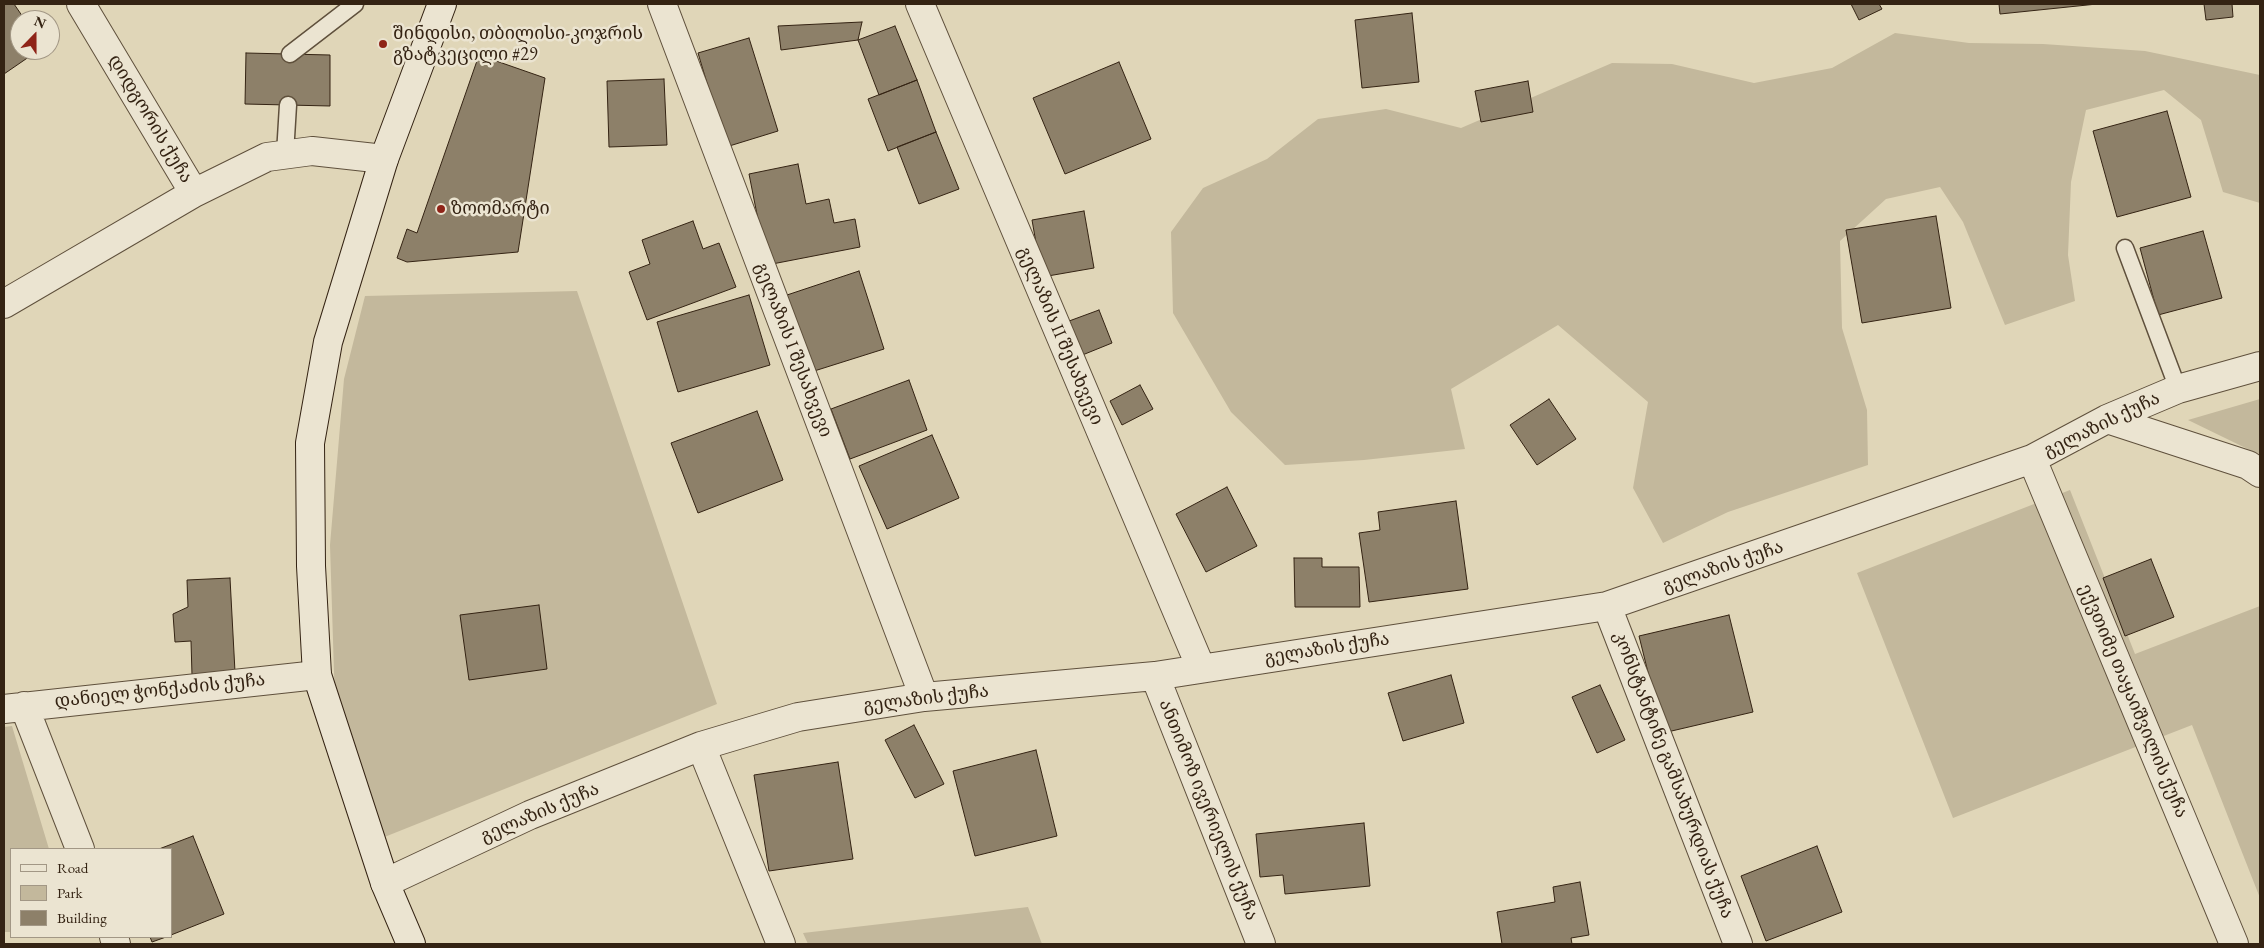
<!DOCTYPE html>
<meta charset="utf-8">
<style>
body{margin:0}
#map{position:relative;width:2264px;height:948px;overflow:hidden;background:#e0d6b8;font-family:"EB Garamond",serif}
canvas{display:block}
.frame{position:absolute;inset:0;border:5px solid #342313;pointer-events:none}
.legend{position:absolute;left:10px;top:848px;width:162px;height:90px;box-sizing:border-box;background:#ebe4d1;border:1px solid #a29785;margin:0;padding:6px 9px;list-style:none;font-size:15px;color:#342313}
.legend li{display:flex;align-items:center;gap:10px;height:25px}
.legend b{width:25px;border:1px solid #a29785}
.north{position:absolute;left:10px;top:10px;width:50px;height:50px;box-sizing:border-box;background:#ebe4d1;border:1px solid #a29785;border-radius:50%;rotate:22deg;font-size:14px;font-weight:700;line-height:20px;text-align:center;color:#342313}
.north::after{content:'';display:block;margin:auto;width:18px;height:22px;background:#8f2418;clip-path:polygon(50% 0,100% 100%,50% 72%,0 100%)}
</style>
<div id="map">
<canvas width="2264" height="948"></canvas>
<div class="frame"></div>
<ul class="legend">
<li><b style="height:6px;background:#ebe4d1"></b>Road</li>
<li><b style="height:14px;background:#c3b89c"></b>Park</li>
<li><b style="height:14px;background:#8d8069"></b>Building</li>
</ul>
<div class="north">N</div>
</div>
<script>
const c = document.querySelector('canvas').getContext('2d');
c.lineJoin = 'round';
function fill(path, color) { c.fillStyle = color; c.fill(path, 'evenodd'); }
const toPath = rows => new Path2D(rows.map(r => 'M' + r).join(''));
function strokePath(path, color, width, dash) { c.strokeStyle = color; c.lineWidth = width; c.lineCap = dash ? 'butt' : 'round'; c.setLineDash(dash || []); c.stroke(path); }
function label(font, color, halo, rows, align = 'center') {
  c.font = font + ' "EB Garamond","Noto Serif Georgian",serif'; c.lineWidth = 5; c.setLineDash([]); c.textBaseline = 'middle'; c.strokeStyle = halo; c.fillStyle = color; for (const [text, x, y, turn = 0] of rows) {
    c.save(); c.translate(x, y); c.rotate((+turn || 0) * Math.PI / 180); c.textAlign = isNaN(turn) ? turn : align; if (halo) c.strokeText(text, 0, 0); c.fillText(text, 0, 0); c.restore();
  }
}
fill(toPath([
 [1895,33,1969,43,2043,44,2145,51,2260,75,2260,203,2223,192,2201,120,2164,90,2086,110,2071,182,2068,255,2075,301,2005,325,1963,222,1940,187,1886,199,1840,241,1842,328,1867,410,1868,465,1728,512,1663,543,1633,488,1648,402,1558,325,1451,389,1465,449,1364,460,1285,465,1231,412,1173,313,1171,232,1203,188,1267,159,1318,119,1386,109,1461,128,1612,63,1672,64,1754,83,1832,68],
 [577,291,717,704,382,838,335,704,330,545,344,379,365,296],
 [2260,399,2260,455,2188,420],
 [2070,490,2135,654,2260,606,2260,898,2192,725,1953,818,1857,573],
 [12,726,49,849,11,849,11,932,4,932,4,727],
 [1028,907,1042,944,808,944,803,933]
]), '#c3b89c');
const building = toPath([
 [4,4,14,4,25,20,20,20,20,50,39,50,4,74,4,4],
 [1851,4,1879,4,1882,9,1859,20,1851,4],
 [1999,4,2097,4,2000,14,1999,4],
 [2204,4,2232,4,2233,17,2206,20,2204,4],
 [1412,13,1419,82,1362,88,1355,20,1412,13],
 [862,22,858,40,781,50,778,26,862,22],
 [895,26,917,80,879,95,858,40,895,26],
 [749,38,778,131,726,147,698,53,749,38],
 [246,53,330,55,330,106,245,104,246,53],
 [479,55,545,78,518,252,407,262,397,258,407,229,417,233,479,55],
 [1119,62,1151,139,1065,174,1033,98,1119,62],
 [664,79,667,145,609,147,607,81,664,79],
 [917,80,936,132,888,151,868,99,917,80],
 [1528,81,1533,112,1481,122,1475,91,1528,81],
 [2167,111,2191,197,2117,217,2093,131,2167,111],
 [936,132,959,189,919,204,897,147,936,132],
 [798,164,806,204,829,199,834,223,855,219,860,247,767,265,749,174,798,164],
 [1084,211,1094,268,1042,277,1032,220,1084,211],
 [1936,216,1951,308,1862,323,1846,230,1936,216],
 [693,221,703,249,719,243,736,287,647,320,629,272,650,264,642,240,693,221],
 [2203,231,2222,298,2158,315,2140,248,2203,231],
 [859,271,884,349,811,372,787,295,859,271],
 [749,295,770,365,678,392,657,322,749,295],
 [1099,310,1112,343,1075,358,1061,324,1099,310],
 [909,380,927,430,850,459,831,409,909,380],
 [1140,385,1153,409,1122,425,1110,401,1140,385],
 [1549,399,1576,439,1537,465,1510,425,1549,399],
 [757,411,783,480,698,513,671,443,757,411],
 [932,435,959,498,887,529,859,466,932,435],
 [1227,487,1257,546,1206,572,1176,514,1227,487],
 [1456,501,1468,589,1369,602,1359,533,1380,530,1378,512,1456,501],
 [1294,558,1322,558,1322,567,1359,567,1360,607,1295,607,1294,558],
 [2151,559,2174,617,2125,636,2103,578,2151,559],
 [230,578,235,672,192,675,191,641,175,642,173,614,188,607,187,580,230,578],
 [539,605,547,669,469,680,460,615,539,605],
 [1729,615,1753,712,1663,733,1639,636,1729,615],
 [1451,675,1464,723,1403,741,1388,693,1451,675],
 [1600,685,1625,740,1597,753,1572,697,1600,685],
 [914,725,944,784,915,798,885,740,914,725],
 [1036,750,1057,836,975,856,953,771,1036,750],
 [838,762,853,859,769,871,754,775,838,762],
 [1364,823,1370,886,1285,894,1283,875,1260,877,1256,834,1364,823],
 [193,836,224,914,171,935,171,849,159,849,193,836],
 [1817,846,1842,912,1766,941,1741,876,1817,846],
 [1580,882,1589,935,1571,938,1572,944,1502,944,1497,912,1555,902,1553,887,1580,882],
 [150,937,166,937,152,942,150,937]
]);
fill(building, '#8d8069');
strokePath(building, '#342313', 1);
const lane = toPath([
 [290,54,355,4],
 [285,154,288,105],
 [2125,248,2178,389]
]);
const street = toPath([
 [81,4,194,193,267,157,312,151,384,159],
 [662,4,924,697],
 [920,4,1201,668],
 [4,304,194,193],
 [2107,419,2248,465,2260,473],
 [2032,459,2234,944],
 [1607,606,1738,944],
 [1155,676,1261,944],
 [24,706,80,849],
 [4,709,317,675],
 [701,746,781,944],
 [385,883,530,815,701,746,798,717,924,697,1155,676,1607,606,2032,459,2107,419,2178,389,2260,366],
 [114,937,116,944]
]);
const secondary = toPath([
 [411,944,385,883,317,675,311,566,310,443,328,342,384,159,442,4]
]);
strokePath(lane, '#5f503c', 19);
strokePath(street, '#5f503c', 30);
strokePath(secondary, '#342313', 30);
strokePath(lane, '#ebe4d1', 16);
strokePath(street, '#ebe4d1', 28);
strokePath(secondary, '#ebe4d1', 28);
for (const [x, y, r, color] of [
 [383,44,5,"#8f2418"],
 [441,209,5,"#8f2418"]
]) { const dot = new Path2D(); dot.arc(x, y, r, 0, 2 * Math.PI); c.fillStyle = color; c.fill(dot); strokePath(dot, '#ebe4d1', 2); }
label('18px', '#342313', '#ebe4d1', [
 ["შინდისი, თბილისი-კოჯრის",393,34],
 ["გზატკეცილი #29",393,55],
 ["ზოომარტი",451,209]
], 'left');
label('18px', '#342313', '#ebe4d1', [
 ["დიდგორის ქუჩა",150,119,59],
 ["გელაზის II შესახვევი",1060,336,67],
 ["გელაზის I შესახვევი",793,350,69],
 ["გელაზის ქუჩა",2102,425,-26],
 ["გელაზის ქუჩა",1723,567,-19],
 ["გელაზის ქუჩა",1327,649,-9],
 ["დანიელ ჭონქაძის ქუჩა",160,691,-6],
 ["გელაზის ქუჩა",926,699,-7],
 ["ექვთიმე თაყაიშვილის ქუჩა",2133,701,67],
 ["კონსტანტინე გამსახურდიას ქუჩა",1673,775,69],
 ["ანთიმოზ ივერიელის ქუჩა",1208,810,68],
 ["გელაზის ქუჩა",540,813,-23]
]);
</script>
